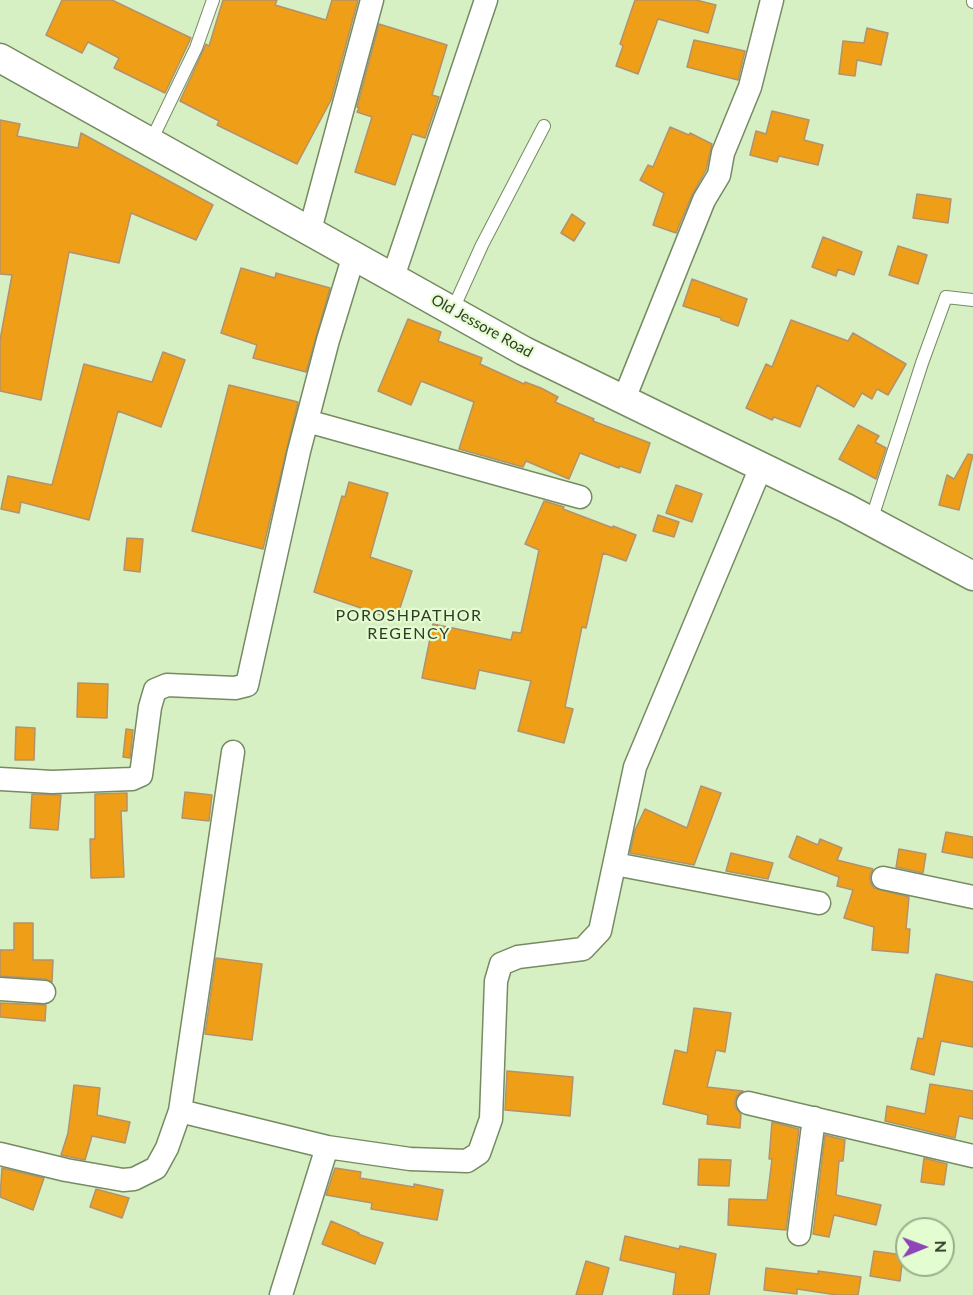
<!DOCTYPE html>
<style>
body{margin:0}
#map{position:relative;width:973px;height:1295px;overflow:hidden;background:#d7f0c3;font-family:Lato,sans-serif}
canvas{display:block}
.north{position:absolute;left:895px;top:1217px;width:60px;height:60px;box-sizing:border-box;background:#e4fdd0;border:2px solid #9caf8d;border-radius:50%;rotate:89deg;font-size:16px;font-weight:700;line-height:24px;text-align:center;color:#313b29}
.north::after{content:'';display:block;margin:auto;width:21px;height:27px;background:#8e45b8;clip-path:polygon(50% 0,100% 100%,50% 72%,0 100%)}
</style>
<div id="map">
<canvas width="973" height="1295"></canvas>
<div class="north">N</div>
</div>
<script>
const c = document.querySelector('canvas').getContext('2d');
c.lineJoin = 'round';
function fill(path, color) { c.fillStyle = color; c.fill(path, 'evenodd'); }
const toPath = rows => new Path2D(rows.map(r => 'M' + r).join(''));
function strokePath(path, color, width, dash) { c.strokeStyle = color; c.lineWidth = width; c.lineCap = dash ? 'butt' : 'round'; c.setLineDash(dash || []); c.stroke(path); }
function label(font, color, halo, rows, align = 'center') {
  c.font = font + ' Lato,sans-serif'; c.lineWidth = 4.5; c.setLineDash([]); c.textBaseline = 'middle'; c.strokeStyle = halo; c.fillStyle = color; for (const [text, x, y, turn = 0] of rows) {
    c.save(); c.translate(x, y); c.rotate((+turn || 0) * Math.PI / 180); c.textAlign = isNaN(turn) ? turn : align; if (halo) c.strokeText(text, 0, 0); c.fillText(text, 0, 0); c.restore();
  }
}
const building = toPath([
 [62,0,112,0,191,38,165,93,114,68,119,58,88,42,82,53,46,35,62,0],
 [223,0,277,0,275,5,326,20,332,0,358,0,331,100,297,164,217,125,219,121,180,101,206,44,209,46,223,0],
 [635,0,696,0,716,5,708,33,658,19,638,74,616,66,623,46,620,44,635,0],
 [379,24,447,45,432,95,439,97,425,138,412,134,395,185,355,172,372,117,357,112,359,108,357,107,379,24],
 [867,28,888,33,881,65,857,60,855,76,839,74,843,41,864,43,867,28],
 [694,40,745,51,738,80,687,67,694,40],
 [772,111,809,120,804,140,823,145,818,165,779,156,777,162,750,155,756,131,766,134,772,111],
 [0,120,20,124,17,136,78,148,81,133,213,205,196,240,131,213,119,263,69,252,41,400,0,391,0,340,12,275,0,274,0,120],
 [670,127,689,135,690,133,712,144,706,170,692,195,676,233,653,225,664,193,640,180,648,165,653,167,670,127],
 [917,194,951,199,948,223,913,218,917,194],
 [572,214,585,223,574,241,561,233,572,214],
 [823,237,862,252,854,275,838,269,836,276,812,267,823,237],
 [898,246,927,255,918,284,889,275,898,246],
 [241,268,275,278,276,273,330,288,306,372,253,358,257,345,221,333,241,268],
 [692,279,747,299,738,326,721,320,721,318,683,306,692,279],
 [408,319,441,332,438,341,482,358,480,364,524,384,525,382,541,388,558,397,555,402,594,419,593,421,650,443,640,473,620,466,619,468,580,453,569,479,526,461,523,467,459,449,474,402,421,381,411,405,378,391,408,319],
 [791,320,848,341,853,333,906,364,888,395,877,389,872,399,862,393,854,407,817,385,800,427,774,417,772,420,746,408,766,364,772,367,791,320],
 [163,352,185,360,161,427,118,411,89,520,21,502,19,513,1,509,8,476,52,485,84,364,152,382,163,352],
 [229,385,298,402,263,549,192,531,229,385],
 [858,425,879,436,875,442,886,448,876,479,839,459,858,425],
 [968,454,973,455,959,510,939,505,947,475,954,479,968,454],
 [349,482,388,493,370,557,412,571,396,620,314,592,342,496,345,497,349,482],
 [676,485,702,494,692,522,666,513,676,485],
 [544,501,561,506,564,507,563,509,613,528,613,526,636,535,626,561,603,553,586,628,582,627,565,707,573,709,564,743,518,731,531,681,479,670,475,689,422,678,433,624,511,640,513,632,521,633,539,550,525,544,544,501],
 [658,515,679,522,674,537,653,531,658,515],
 [127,538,143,539,140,572,124,570,127,538],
 [78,683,108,684,107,718,77,717,78,683],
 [16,727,35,728,34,760,15,760,16,727],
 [126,729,133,730,130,758,123,757,126,729],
 [701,786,721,793,694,865,630,853,635,830,645,809,687,828,701,786],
 [185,792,212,795,209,821,182,818,185,792],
 [127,793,127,811,121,811,124,877,91,878,90,839,95,839,95,794,127,793],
 [32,794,61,795,58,830,30,828,32,794],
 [946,832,973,837,973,858,942,852,946,832],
 [797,836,818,845,820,839,842,848,837,860,873,869,870,875,870,882,874,888,909,897,906,929,910,929,908,953,872,950,874,927,844,918,853,890,837,886,839,877,792,859,789,857,797,836],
 [899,849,926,854,923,873,896,867,899,849],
 [731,853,773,863,768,879,726,871,731,853],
 [14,923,33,923,33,960,53,960,52,982,45,979,0,976,0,950,14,950,14,923],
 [216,958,262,964,252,1040,205,1034,216,958],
 [936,974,973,982,973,1047,941,1041,934,1075,911,1069,918,1038,923,1039,936,974],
 [0,1003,46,1005,45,1021,0,1017,0,1003],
 [694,1008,731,1013,725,1052,716,1050,707,1087,743,1091,738,1094,735,1100,735,1107,741,1114,740,1128,707,1124,708,1115,663,1104,675,1050,687,1053,694,1008],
 [507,1071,573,1077,570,1116,505,1110,507,1071],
 [930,1084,973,1091,973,1119,959,1116,955,1138,885,1121,887,1106,925,1114,930,1084],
 [74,1085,100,1088,97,1115,130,1122,125,1143,92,1136,85,1160,61,1155,68,1133,74,1085],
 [772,1122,799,1129,786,1230,728,1225,729,1199,767,1200,772,1159,769,1159,772,1122],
 [825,1135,845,1140,843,1161,839,1161,836,1195,881,1205,876,1225,834,1215,829,1237,813,1234,825,1135],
 [924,1158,947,1164,944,1185,921,1182,924,1158],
 [699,1159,731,1160,729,1186,698,1185,699,1159],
 [2,1168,44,1178,33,1210,0,1197,2,1168],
 [335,1168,361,1172,360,1178,414,1187,414,1184,443,1190,437,1220,371,1209,372,1203,326,1195,335,1168],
 [96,1189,129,1198,122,1218,90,1207,96,1189],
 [331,1221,359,1233,358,1234,383,1243,375,1264,322,1244,331,1221],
 [625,1236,679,1249,680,1246,716,1254,709,1295,673,1295,676,1273,620,1260,625,1236],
 [874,1251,903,1255,900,1281,870,1276,874,1251],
 [586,1261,609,1268,602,1295,576,1295,586,1261],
 [766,1268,818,1274,818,1271,861,1277,858,1295,837,1295,797,1289,797,1294,764,1290,766,1268]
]);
fill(building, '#ef9e18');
strokePath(building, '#b2926c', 1.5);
const service = toPath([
 [973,0,973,2],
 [151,141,196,48,213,0],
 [453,309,482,245,544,126],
 [871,521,922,363,946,297,973,300]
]);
const minor = toPath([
 [310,230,372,0],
 [393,277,486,0],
 [624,399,704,200,719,175,723,153,750,87,772,0],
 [307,421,580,497],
 [0,779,52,782,132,779,141,775,150,707,155,690,167,685,235,688,247,685,299,451,328,340,354,255],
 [615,864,819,903],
 [883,878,973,897],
 [0,989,44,992],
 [748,1103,973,1156],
 [180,1111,233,752],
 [0,1154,66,1170,123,1180,134,1179,156,1168,167,1148,180,1111,327,1147],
 [799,1234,814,1118],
 [281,1295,327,1147,410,1159,467,1161,479,1153,491,1119,496,981,501,964,518,957,583,949,600,931,635,767,761,467]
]);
const tertiary = toPath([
 [0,58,524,351,846,508,973,576]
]);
strokePath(service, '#758b62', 14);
strokePath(minor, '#758b62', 25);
strokePath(tertiary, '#758b62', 31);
strokePath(service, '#fff', 12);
strokePath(minor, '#fff', 22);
strokePath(tertiary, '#fff', 28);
label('15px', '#313b29', '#e4fdd0', [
 ["Old Jessore Road",482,326,29]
]);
c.letterSpacing = '1.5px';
label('16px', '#313b29', '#e4fdd0', [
 ["POROSHPATHOR",409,616],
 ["REGENCY",409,634]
]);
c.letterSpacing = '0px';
</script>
